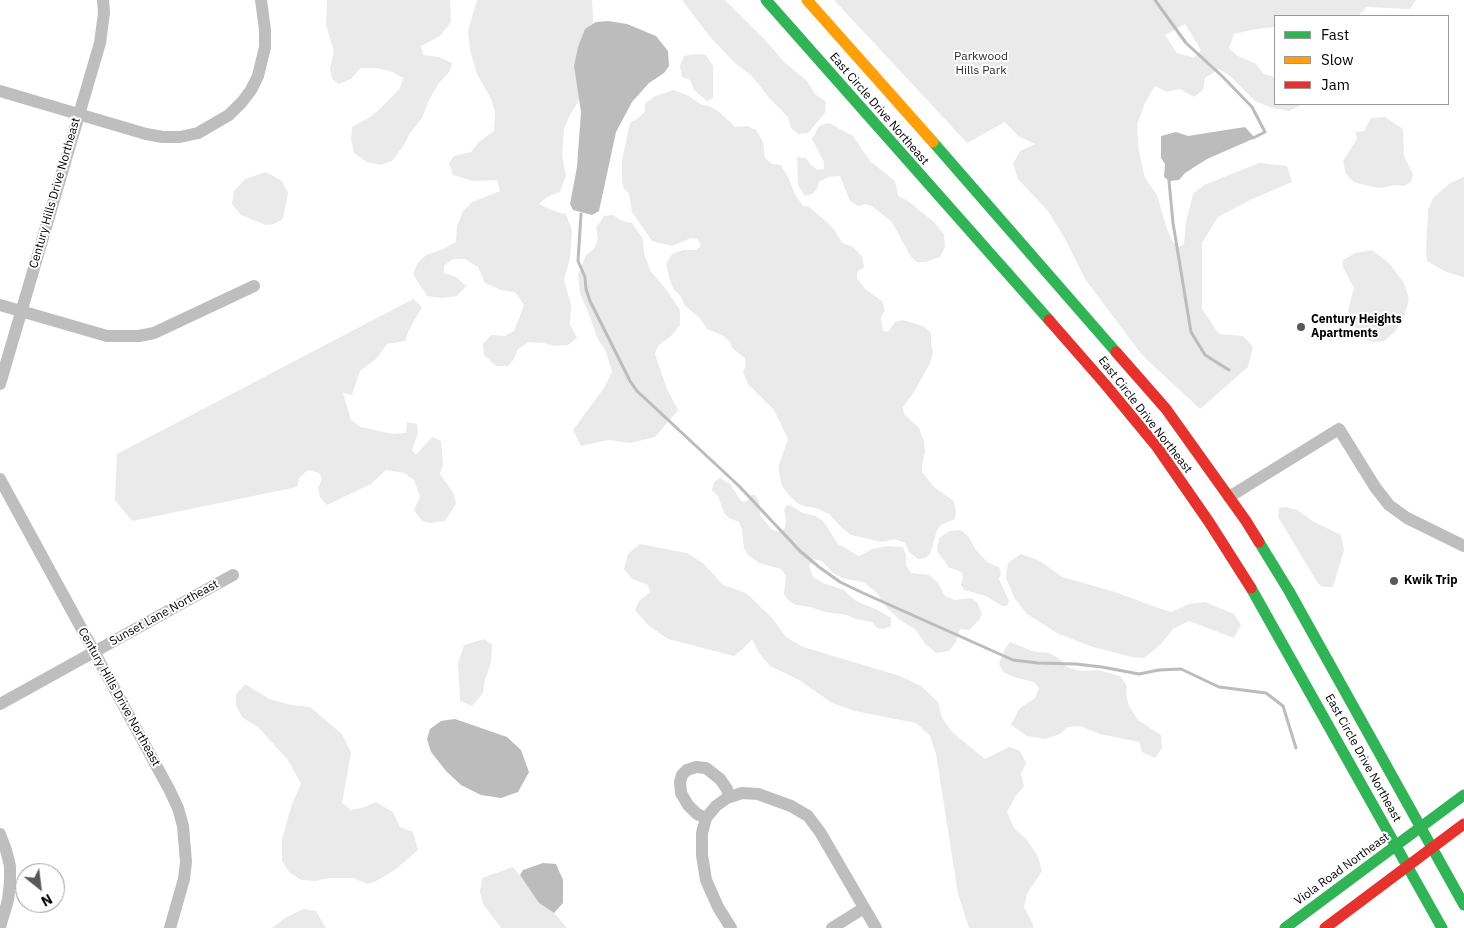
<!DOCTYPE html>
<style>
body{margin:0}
#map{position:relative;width:1464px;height:928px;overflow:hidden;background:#fff;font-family:"IBM Plex Sans",sans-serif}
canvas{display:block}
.legend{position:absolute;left:1274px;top:15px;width:175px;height:90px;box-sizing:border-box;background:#fff;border:1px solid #999;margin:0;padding:6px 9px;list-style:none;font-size:15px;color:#000}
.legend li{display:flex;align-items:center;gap:10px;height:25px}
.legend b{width:25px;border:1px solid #999}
.north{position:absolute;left:15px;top:863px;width:50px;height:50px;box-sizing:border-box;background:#fff;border:1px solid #999;border-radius:50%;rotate:151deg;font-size:14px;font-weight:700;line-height:20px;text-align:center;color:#000}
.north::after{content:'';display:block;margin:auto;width:18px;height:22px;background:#595959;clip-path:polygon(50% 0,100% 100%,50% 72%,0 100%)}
</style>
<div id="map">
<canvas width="1464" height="928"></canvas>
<ul class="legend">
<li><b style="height:6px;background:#30b455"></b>Fast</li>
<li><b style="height:6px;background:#ff9f0a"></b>Slow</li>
<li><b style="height:6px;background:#e5322d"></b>Jam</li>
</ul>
<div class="north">N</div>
</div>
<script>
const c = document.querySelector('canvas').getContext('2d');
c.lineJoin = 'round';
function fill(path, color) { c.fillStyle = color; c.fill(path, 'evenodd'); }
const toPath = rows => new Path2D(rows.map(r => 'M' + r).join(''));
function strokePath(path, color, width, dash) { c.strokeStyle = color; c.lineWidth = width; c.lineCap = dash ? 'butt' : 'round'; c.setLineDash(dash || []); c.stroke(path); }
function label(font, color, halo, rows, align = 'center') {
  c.font = font + ' "IBM Plex Sans",sans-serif'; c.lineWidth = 4; c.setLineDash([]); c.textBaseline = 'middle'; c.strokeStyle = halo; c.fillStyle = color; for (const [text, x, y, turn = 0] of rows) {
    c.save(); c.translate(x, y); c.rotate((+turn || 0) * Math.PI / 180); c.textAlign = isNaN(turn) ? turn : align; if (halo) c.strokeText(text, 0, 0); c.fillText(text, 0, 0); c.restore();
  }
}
fill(toPath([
 [327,0,450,0,451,22,440,36,421,46,423,55,439,57,452,63,450,71,438,84,429,100,422,118,410,133,404,145,392,161,380,165,367,162,354,153,351,139,352,127,370,117,380,109,400,88,403,78,393,72,376,68,361,68,351,79,339,84,332,79,330,69,334,52,326,25],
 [477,0,592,0,594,34,583,94,570,115,564,129,562,155,566,176,560,192,547,197,539,204,554,211,566,214,572,230,570,258,564,280,571,305,570,324,577,338,568,345,555,346,543,343,529,342,518,349,514,359,508,366,496,366,484,355,483,344,491,335,505,336,514,331,524,305,515,292,501,290,485,283,478,267,465,259,453,259,444,266,444,273,456,277,466,286,457,296,441,298,427,296,413,274,417,264,426,255,441,250,456,242,457,226,463,211,472,202,500,191,497,180,473,181,453,175,449,163,454,156,471,152,479,142,494,131,495,112,491,99,477,74,470,50,468,31],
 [682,0,725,0,768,43,784,62,807,81,815,94,826,102,825,113,808,133,798,134,791,128,788,117,771,100,751,75,735,63,710,37],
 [834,0,1416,0,1410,9,1367,7,1358,16,1275,16,1275,27,1256,29,1234,34,1229,48,1238,56,1255,63,1264,74,1275,77,1275,104,1303,104,1289,111,1272,108,1255,101,1230,76,1219,69,1205,78,1203,90,1194,97,1180,89,1166,92,1155,86,1145,103,1137,125,1139,152,1145,178,1157,195,1167,229,1173,242,1179,247,1184,244,1186,222,1193,194,1204,185,1259,163,1287,166,1292,182,1250,200,1218,217,1202,243,1202,309,1219,334,1243,336,1253,347,1248,367,1200,409,1142,355,1085,279,1064,237,1048,211,1018,179,1013,164,1020,151,1035,144,1018,136,1005,122,967,143],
 [1185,24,1201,50,1194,58,1177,53,1165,35],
 [695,54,706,55,713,66,713,98,707,101,694,90,690,80,682,77,680,66,684,56],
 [673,90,687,95,702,105,709,106,718,111,735,127,747,126,756,130,763,142,765,158,772,164,781,165,788,177,795,194,803,206,809,207,827,222,835,231,842,243,853,247,862,256,864,267,857,272,857,278,865,289,882,301,885,310,881,318,883,331,888,332,895,322,902,320,923,326,931,333,931,344,933,352,930,363,914,392,903,407,904,414,919,428,924,441,925,452,922,465,922,472,935,488,954,501,956,512,955,519,941,525,937,530,930,554,925,558,918,559,909,552,905,543,895,539,882,542,851,535,840,526,829,514,816,508,804,506,797,503,789,495,782,486,779,474,779,465,788,439,774,410,748,384,743,372,746,364,745,358,732,348,730,342,724,336,707,329,699,317,685,306,681,297,673,288,670,280,666,264,672,254,683,250,696,250,700,247,700,243,697,239,691,238,672,246,652,241,632,212,629,193,624,189,622,182,622,160,630,123,641,116,645,111,645,104,653,97],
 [1385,117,1403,129,1404,156,1413,174,1411,182,1404,186,1396,185,1380,188,1365,185,1354,182,1346,174,1343,161,1357,139,1355,132,1364,131,1371,118],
 [829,123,853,136,870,161,895,181,898,196,908,201,934,222,944,234,945,247,940,257,925,262,917,262,911,257,892,222,873,207,865,204,858,206,850,201,840,176,828,177,819,182,817,189,812,194,805,196,798,185,797,157,806,158,811,165,818,170,824,169,824,162,812,139,819,126],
 [266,172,282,181,288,193,283,219,274,224,266,225,241,215,232,204,234,191,245,179],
 [1464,177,1464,277,1446,272,1427,261,1426,253,1428,210,1433,198,1450,183],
 [613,215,622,221,632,223,643,239,644,253,650,270,668,292,680,310,680,325,671,336,658,346,655,354,667,389,678,410,655,437,630,443,608,440,581,446,573,430,604,388,612,372,606,352,597,337,590,317,580,293,578,275,586,255,595,248,598,238,596,228,604,216],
 [1372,250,1389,263,1404,283,1409,299,1404,317,1394,333,1384,341,1373,342,1362,337,1353,325,1348,310,1354,288,1343,267,1343,260,1355,253],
 [413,299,422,307,409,330,405,341,387,344,376,359,360,371,352,395,343,393,351,420,361,427,393,434,406,433,407,422,417,424,418,433,412,450,416,455,432,437,441,441,443,465,440,474,454,494,456,504,445,521,430,523,422,521,414,510,420,497,414,480,404,473,386,470,371,484,327,505,320,497,318,488,322,479,319,473,308,470,299,478,297,487,132,521,115,500,117,454],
 [720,478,730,484,741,501,745,502,748,500,751,495,755,495,759,501,760,515,771,529,779,532,785,528,786,519,784,511,786,506,789,505,803,513,816,516,824,522,838,544,859,556,872,549,887,546,903,547,906,555,906,565,911,573,929,575,938,583,945,596,955,600,971,598,977,602,982,614,979,620,969,630,960,629,956,642,949,651,936,653,925,644,916,630,900,620,888,609,876,592,863,582,842,578,832,572,822,561,813,559,809,566,813,577,823,583,844,590,856,601,878,610,891,618,891,626,884,629,877,628,872,622,856,619,847,615,825,612,810,607,796,605,789,601,784,594,786,576,781,569,759,563,748,555,744,548,742,530,739,522,729,518,724,513,718,496,712,490,714,482],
 [1286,507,1297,510,1314,522,1341,535,1344,550,1333,587,1322,587,1317,582,1278,517,1279,508],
 [961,530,968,536,976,550,987,562,999,567,1001,573,999,579,1009,601,1007,606,1002,606,986,596,964,590,961,585,963,577,961,572,948,567,945,561,941,557,937,550,939,538,950,531],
 [640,544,687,553,704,564,723,585,746,593,772,618,786,637,803,647,900,676,921,686,938,702,942,718,952,732,985,759,1009,747,1020,751,1026,763,1021,774,1024,786,1015,797,1007,812,1014,828,1027,840,1038,857,1042,871,1027,894,1024,907,1033,924,1033,928,969,928,958,894,936,754,930,736,916,723,855,711,832,703,799,680,770,666,759,653,752,639,743,649,734,656,668,639,648,625,635,610,639,601,650,592,648,585,632,579,624,569,628,554],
 [1021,554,1040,561,1062,577,1115,592,1161,609,1172,612,1189,604,1205,602,1234,614,1241,625,1234,638,1189,621,1173,629,1161,644,1144,658,1132,657,1093,647,1059,634,1027,614,1015,599,1006,578,1008,563],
 [484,639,492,645,491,662,485,680,483,693,472,706,460,701,458,663,464,645],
 [1010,642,1032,651,1049,653,1060,659,1067,667,1080,671,1098,670,1120,676,1127,686,1126,694,1129,706,1138,720,1161,735,1162,748,1155,758,1142,752,1139,742,1100,734,1080,726,1068,727,1060,734,1045,739,1027,736,1011,725,1019,709,1035,698,1039,688,1034,682,1014,677,1003,672,999,664,1005,649],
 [245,684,269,699,291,705,310,707,342,734,351,753,342,803,351,810,362,808,376,802,393,812,400,827,413,832,418,850,396,869,375,882,367,884,353,878,330,878,315,881,301,880,289,872,282,861,282,839,292,804,301,784,288,760,258,727,243,718,236,706,236,694],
 [513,867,526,883,539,903,554,913,567,928,501,928,483,904,480,892,482,878],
 [303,909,316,911,326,928,272,928,285,918]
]), '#eaeaea');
fill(toPath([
 [608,21,627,24,656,36,668,51,669,66,664,73,649,83,632,102,616,132,599,211,592,215,573,210,570,204,577,167,581,112,574,66,578,47,585,29,596,22],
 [1245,127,1255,138,1207,159,1185,173,1179,180,1169,181,1164,177,1165,164,1161,158,1161,136,1176,132,1188,136],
 [455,719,507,737,521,750,529,772,518,792,501,798,481,795,461,785,446,771,431,752,427,739,430,729,441,721],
 [543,863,556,864,563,880,563,903,554,913,539,903,520,875,523,870]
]), '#bcbcbc');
strokePath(toPath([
 [1155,0,1186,43,1222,76,1252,107,1265,132,1253,138],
 [1170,180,1169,181,1173,223,1191,332,1205,355,1229,370],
 [581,214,578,261,585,277,586,289,590,301,630,381,637,391,739,486,800,551,819,567,840,582,863,593,1013,660,1038,663,1076,664,1102,667,1139,674,1159,670,1181,669,1219,687,1266,693,1283,706,1296,748]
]), '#bcbcbc', 3);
strokePath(toPath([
 [0,91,146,134,163,137,180,137,198,133,229,115,242,102,251,90,258,76,265,47,265,30,261,0],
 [0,305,107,336,139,336,154,333,254,286],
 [0,384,100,43,104,13,103,0],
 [0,479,169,789,178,808,183,826,186,862,184,879,170,928],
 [1229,497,1339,429,1375,487,1389,505,1407,518,1464,546],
 [0,704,233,575],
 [706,818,697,814,688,805,681,793,680,782,682,775,687,770,696,767,706,768,720,779,727,789,729,797],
 [0,834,6,850,10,866,10,882,8,900,0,927],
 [731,928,718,907,706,880,702,855,702,833,706,818,716,806,727,798,742,793,758,794,791,806,808,816,820,832,876,928],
 [832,928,864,908]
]), '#bebebe', 12);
strokePath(toPath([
 [766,0,1049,320],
 [933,142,1116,352],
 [1259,542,1289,591,1464,905],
 [1251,588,1442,928],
 [1285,928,1464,795]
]), '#30b455', 11);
strokePath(toPath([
 [807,0,933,142]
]), '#ff9f0a', 11);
strokePath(toPath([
 [1049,320,1105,384,1157,447,1209,522,1251,588],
 [1116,352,1166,409,1246,521,1259,542],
 [1325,928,1464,824]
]), '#e5322d', 11);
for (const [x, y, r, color] of [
 [1301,327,5,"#595959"],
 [1394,581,5,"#595959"]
]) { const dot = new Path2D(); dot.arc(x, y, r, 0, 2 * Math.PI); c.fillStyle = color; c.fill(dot); strokePath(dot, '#fff', 2); }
label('12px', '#2f2f2f', '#fff', [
 ["Parkwood",981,57],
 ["Hills Park",981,71]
]);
label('12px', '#000', '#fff', [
 ["East Circle Drive Northeast",879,109,49],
 ["Century Hills Drive Northeast",55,193,-74],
 ["East Circle Drive Northeast",1145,415,52],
 ["Sunset Lane Northeast",164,613,-29],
 ["Century Hills Drive Northeast",119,697,61],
 ["East Circle Drive Northeast",1363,758,61],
 ["Viola Road Northeast",1342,869,-36]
]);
label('bold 12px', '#000', '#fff', [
 ["Century Heights",1311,320],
 ["Apartments",1311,334],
 ["Kwik Trip",1404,581]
], 'left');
</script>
